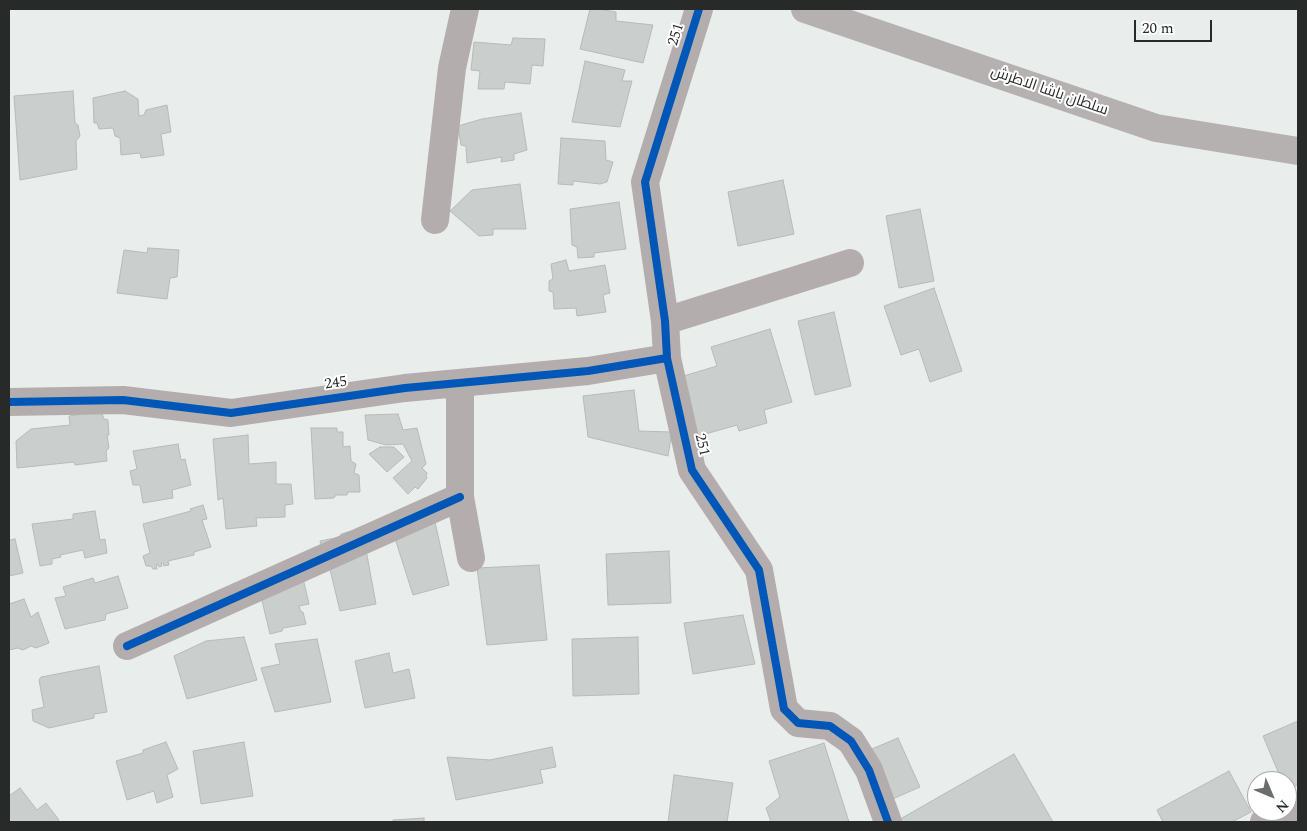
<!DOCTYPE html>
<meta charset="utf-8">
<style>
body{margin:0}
#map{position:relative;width:1307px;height:831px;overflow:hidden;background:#e9edec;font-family:Spectral,serif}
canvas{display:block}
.frame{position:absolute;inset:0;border:10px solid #272a29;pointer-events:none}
.north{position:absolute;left:1247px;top:771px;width:50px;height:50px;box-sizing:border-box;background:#fff;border:1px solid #a9aaa9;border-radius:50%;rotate:135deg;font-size:14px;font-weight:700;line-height:20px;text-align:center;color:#272a29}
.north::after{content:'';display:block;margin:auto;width:18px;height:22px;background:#6b6e6d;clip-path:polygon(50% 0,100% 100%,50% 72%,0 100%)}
.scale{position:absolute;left:1134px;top:20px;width:78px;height:22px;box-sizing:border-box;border:2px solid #272a29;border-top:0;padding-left:6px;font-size:15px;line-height:18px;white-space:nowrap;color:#272a29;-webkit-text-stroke:4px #fff;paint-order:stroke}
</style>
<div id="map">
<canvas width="1307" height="831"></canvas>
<div class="frame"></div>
<div class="north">N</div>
<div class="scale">20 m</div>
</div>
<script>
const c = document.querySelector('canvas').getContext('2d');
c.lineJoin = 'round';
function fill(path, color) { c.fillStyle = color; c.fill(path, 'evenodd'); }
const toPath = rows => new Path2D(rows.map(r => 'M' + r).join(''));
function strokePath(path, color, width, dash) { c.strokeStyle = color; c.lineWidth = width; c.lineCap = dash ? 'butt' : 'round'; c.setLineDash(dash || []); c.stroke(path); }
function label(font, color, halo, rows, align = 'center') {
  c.font = font + ' Spectral,Cairo,serif'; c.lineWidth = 4; c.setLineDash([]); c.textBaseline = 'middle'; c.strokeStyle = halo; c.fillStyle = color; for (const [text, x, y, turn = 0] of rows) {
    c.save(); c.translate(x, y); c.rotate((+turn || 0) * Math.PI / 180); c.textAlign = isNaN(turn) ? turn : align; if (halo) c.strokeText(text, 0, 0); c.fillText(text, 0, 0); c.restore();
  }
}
const building = toPath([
 [590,9,598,9,616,12,616,21,653,25,643,63,580,49,590,9],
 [513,38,545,39,543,66,532,65,530,84,505,82,504,89,478,89,480,71,471,70,474,42,511,45,513,38],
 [585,61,625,70,622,81,632,81,620,127,572,122,585,61],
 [73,91,75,123,78,125,80,136,76,141,77,169,20,180,14,96,73,91],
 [125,91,138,99,139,116,144,115,146,110,167,105,171,132,161,134,164,155,141,158,140,153,121,155,120,138,115,136,113,128,99,129,97,123,94,123,93,98,125,91],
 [521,113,527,150,514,154,514,160,501,162,502,157,467,163,466,146,461,145,458,126,482,119,521,113],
 [561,138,605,141,606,160,613,162,607,182,600,184,573,181,573,185,558,184,561,138],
 [783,180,794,234,738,246,728,192,783,180],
 [520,184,526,229,493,229,493,235,479,236,450,211,472,190,520,184],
 [619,202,626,249,594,253,594,257,578,258,577,247,572,245,570,209,619,202],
 [920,209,934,281,899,288,886,216,920,209],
 [148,248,179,250,177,277,170,278,167,299,117,293,124,250,147,253,148,248],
 [566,260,569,271,605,265,610,293,603,295,606,312,577,316,576,308,554,309,553,292,549,291,549,281,553,279,551,264,566,260],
 [934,288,962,371,930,382,919,349,901,355,884,306,934,288],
 [834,312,851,386,815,395,798,321,834,312],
 [770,329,792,402,764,410,767,423,739,431,737,425,695,437,677,378,717,366,711,347,770,329],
 [634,390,639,431,672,432,668,456,588,437,583,396,634,390],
 [101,411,104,419,108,420,109,435,107,435,109,448,106,451,107,461,75,465,74,462,17,468,16,441,31,429,70,425,69,416,101,411],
 [398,414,403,430,417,428,426,464,422,468,427,473,426,476,427,478,418,489,415,487,408,494,393,478,412,461,403,444,386,445,368,440,365,415,398,414],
 [311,428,337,428,337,432,343,432,343,447,350,446,351,461,356,464,354,473,359,475,360,492,348,492,347,495,336,495,334,498,315,499,311,428],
 [248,435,249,464,276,462,276,484,291,484,293,504,285,505,285,517,256,518,257,526,226,529,223,498,218,500,213,439,248,435],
 [178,444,181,460,185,459,191,485,172,490,173,498,143,503,140,485,133,485,130,471,137,469,133,451,178,444],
 [380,447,394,447,404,457,387,472,369,454,380,447],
 [203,505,207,519,202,520,211,547,194,552,194,555,168,561,169,565,164,566,163,563,161,563,162,566,159,567,158,565,156,564,157,569,153,569,151,566,146,566,143,556,150,553,143,524,191,511,190,509,203,505],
 [95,511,100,540,105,539,107,553,85,558,83,550,60,555,61,557,52,559,52,564,40,566,32,524,73,519,73,514,95,511],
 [435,522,449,585,413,595,392,529,435,522],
 [362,528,376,604,340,611,326,553,323,554,320,541,340,537,341,534,362,528],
 [15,539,23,573,9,576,9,540,15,539],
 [669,551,671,603,608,605,606,554,669,551],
 [539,565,547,640,487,645,477,568,539,565],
 [302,574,309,604,299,606,301,612,303,612,306,624,283,628,282,631,270,634,258,584,302,574],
 [118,576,128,608,106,614,105,620,65,629,55,598,66,596,63,587,93,578,95,583,118,576],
 [24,599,31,617,38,612,49,643,36,648,31,646,23,650,18,648,9,650,9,604,24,599],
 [743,615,755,664,693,674,684,623,743,615],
 [244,637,257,680,187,699,174,656,206,641,244,637],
 [638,637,639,694,573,696,572,639,638,637],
 [317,639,331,702,275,712,261,668,280,664,275,644,317,639],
 [389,653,393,673,409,669,415,698,365,708,355,661,389,653],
 [99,666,107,712,94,714,94,718,49,728,33,721,32,710,44,707,39,680,41,677,99,666],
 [1298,721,1298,785,1287,790,1287,781,1282,781,1263,736,1298,721],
 [898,738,920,787,888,801,867,751,898,738],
 [166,742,178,769,167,775,173,797,157,803,154,791,127,800,116,761,143,753,143,750,166,742],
 [244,742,253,796,201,804,193,751,244,742],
 [824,743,849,822,771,822,766,808,780,797,769,761,824,743],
 [552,747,556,767,540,770,543,783,456,800,447,757,490,760,552,747],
 [1014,754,1053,822,895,822,1014,754],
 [1229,771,1251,812,1232,822,1163,822,1157,810,1229,771],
 [674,775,733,783,727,822,668,822,674,775],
 [20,788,37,810,46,803,59,820,57,822,9,822,9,796,20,788],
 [424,818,424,822,393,822,393,820,424,818]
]);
fill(building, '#cacecd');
strokePath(building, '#b7bab9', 1);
strokePath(toPath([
 [699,9,645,182,665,321,667,358,692,470,759,570,784,709,798,723,830,726,851,741,869,770,888,822],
 [435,220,452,68,465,9],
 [665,321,850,263],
 [460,383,460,497,471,558],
 [9,402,123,400,231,413,405,388,588,371,667,358],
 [127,646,460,497],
 [1264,822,1298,806]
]), '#b3aead', 28);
strokePath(toPath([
 [805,9,1156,128,1298,151]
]), '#b5b1b0', 28);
strokePath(toPath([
 [699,9,645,182,665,321,667,358,692,470,759,570,784,709,798,723,830,726,851,741,869,770,888,822],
 [9,402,123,400,231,413,405,388,588,371,667,358],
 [127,646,460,497]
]), '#0057b8', 8);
label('15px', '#272a29', '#fff', [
 ["251",677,35,-73],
 ["سلطان باشا الاطرش",1049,92,19],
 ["245",336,384,-8],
 ["251",701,445,77]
]);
</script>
